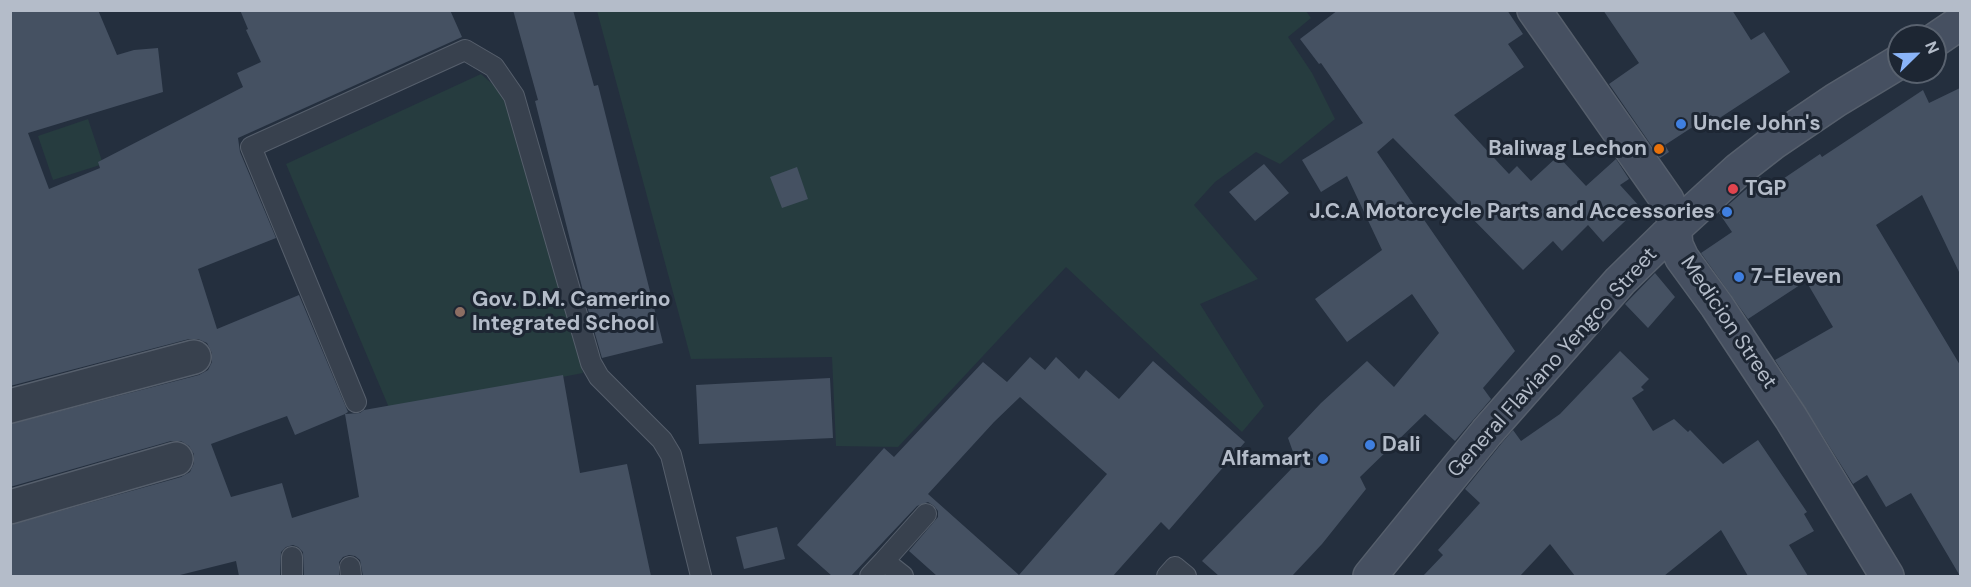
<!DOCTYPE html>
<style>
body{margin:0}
#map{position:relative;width:1971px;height:587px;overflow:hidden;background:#242f3e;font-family:"DM Sans",sans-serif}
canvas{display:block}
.frame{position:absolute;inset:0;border:12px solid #b4bcc9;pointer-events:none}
.north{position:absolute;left:1887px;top:24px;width:60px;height:60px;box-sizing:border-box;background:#1d2633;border:2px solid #59626f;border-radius:50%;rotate:67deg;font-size:16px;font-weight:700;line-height:24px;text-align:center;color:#b4bcc9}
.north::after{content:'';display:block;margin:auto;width:21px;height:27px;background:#8ab4f8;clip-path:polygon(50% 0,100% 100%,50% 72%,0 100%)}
</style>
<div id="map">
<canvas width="1971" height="587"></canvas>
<div class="frame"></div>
<div class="north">N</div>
</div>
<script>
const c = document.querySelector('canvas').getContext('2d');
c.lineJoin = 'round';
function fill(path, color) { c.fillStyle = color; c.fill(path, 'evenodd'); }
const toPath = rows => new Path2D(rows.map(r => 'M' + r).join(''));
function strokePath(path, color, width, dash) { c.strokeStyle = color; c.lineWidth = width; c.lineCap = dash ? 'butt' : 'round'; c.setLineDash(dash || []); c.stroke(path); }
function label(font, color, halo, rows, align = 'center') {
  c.font = font + ' "DM Sans",sans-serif'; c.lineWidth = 6; c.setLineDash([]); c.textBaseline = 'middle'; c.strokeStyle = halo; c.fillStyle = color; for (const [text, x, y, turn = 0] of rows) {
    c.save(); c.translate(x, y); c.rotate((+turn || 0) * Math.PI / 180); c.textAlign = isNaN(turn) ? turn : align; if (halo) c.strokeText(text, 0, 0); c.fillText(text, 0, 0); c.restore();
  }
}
fill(toPath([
 [597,11,1306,11,1311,18,1288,37,1312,73,1335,119,1280,164,1256,152,1215,182,1194,205,1258,279,1200,304,1264,406,1242,432,1066,267,898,447,836,446,832,357,691,359],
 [481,74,522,110,583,373,390,410,286,164],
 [88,119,103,164,53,180,38,136]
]), '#263c3f');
fill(toPath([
 [10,10,98,10,117,55,134,50,158,48,163,92,28,133,49,189,100,168,98,162,243,87,237,73,261,62,246,30,248,29,240,10,450,10,462,37,238,138,240,152,276,238,198,269,217,329,299,295,348,412,345,414,360,413,364,410,563,375,580,473,627,464,651,576,363,576,360,560,355,556,349,555,343,557,339,562,339,576,304,576,303,552,298,547,293,545,286,547,281,552,280,576,239,576,236,561,176,576,10,576,10,525,181,477,190,472,194,463,194,454,189,446,181,441,171,441,10,487,10,424,199,375,208,370,212,362,212,353,207,343,198,339,189,339,10,386],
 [345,414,359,497,292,518,282,483,231,497,211,444,287,416,295,435],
 [513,10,573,10,594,86,598,85,663,343,602,358,585,299,535,101,538,100],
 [1338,10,1507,10,1523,34,1508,44,1524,67,1454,115,1509,174,1517,166,1531,181,1558,156,1586,186,1616,159,1629,179,1620,185,1640,207,1603,242,1588,225,1562,251,1553,241,1523,270,1393,138,1377,152,1515,351,1483,388,1491,399,1455,441,1425,414,1360,477,1366,489,1322,544,1292,576,1219,576,1202,561,1297,463,1288,438,1321,403,1367,361,1394,387,1439,333,1412,294,1347,342,1315,299,1382,250,1347,176,1321,192,1302,160,1363,123,1321,63,1319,64,1300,39],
 [1603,10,1732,10,1751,40,1764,32,1790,72,1715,121,1711,115,1665,145,1669,152,1660,158,1609,84,1639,63],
 [1960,88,1960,274,1922,195,1876,225,1960,365,1960,576,1911,493,1886,507,1867,475,1853,484,1775,360,1833,327,1806,281,1748,319,1701,253,1732,232,1719,213,1760,177,1768,189,1820,154,1822,157,1923,90,1929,103],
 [1264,164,1289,193,1255,221,1229,192],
 [797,167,808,199,782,208,770,177],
 [1655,273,1675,297,1648,328,1625,304],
 [1620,351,1649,379,1641,387,1644,390,1632,398,1653,431,1674,419,1688,432,1690,430,1723,464,1758,440,1807,512,1804,514,1814,531,1789,545,1808,576,1748,576,1721,530,1664,576,1575,576,1550,544,1520,576,1423,576,1443,555,1438,550,1480,503,1465,489,1501,444,1513,430,1521,441,1560,414],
 [1030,357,1045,370,1056,357,1079,379,1086,370,1119,399,1153,361,1245,442,1169,530,1161,522,1113,576,937,576,909,551,938,517,938,511,934,506,928,502,917,506,851,576,832,576,797,545,884,448,894,457,983,362,1007,382],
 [1020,397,1107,474,1019,575,928,494,994,422],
 [830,378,833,438,699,444,696,385],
 [777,527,785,559,744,569,736,537]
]), '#455162');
const lane = toPath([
 [356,402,251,147,465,50,494,67,514,96,591,363,599,377,662,440,671,455,701,576],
 [292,557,292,576],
 [884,561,926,514],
 [350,567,351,576],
 [870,576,884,561,903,576],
 [1167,576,1175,567,1186,576]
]);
const street = toPath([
 [10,406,194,357],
 [10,507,176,459]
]);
const secondary = toPath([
 [1534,10,1667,200,1673,216,1676,245,1682,258,1717,306,1791,418,1887,576],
 [1935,40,1960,23],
 [1370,576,1487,432,1620,281,1665,237,1738,170,1774,142,1836,100,1899,62]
]);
strokePath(lane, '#565f6c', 22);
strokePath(street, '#565f6c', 36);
strokePath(secondary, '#565f6c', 36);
strokePath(lane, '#38414e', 20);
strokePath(street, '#38414e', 33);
strokePath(secondary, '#465061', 33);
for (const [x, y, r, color] of [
 [1681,124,6,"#3f7fe0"],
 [1659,149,6,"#e8710a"],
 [1733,189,6,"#e0444e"],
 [1727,212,6,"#3f7fe0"],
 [1739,277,6,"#3f7fe0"],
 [460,312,6,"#8d6e63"],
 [1370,445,6,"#3f7fe0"],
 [1323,459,6,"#3f7fe0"]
]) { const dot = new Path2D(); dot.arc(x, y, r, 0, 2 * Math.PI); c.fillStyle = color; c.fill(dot); strokePath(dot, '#1d2633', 2); }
label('bold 21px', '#b4bcc9', '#1d2633', [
 ["Uncle John's",1693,124],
 ["Baliwag Lechon",1647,149,"right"],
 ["TGP",1745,189],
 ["J.C.A Motorcycle Parts and Accessories",1715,212,"right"],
 ["7-Eleven",1751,277],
 ["Gov. D.M. Camerino",472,300],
 ["Integrated School",472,324],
 ["Dali",1382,445],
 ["Alfamart",1311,459,"right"]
], 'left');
label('21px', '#b4bcc9', '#1d2633', [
 ["Medicion Street",1728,323,56],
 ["General Flaviano Yengco Street",1553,363,-48]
]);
</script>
